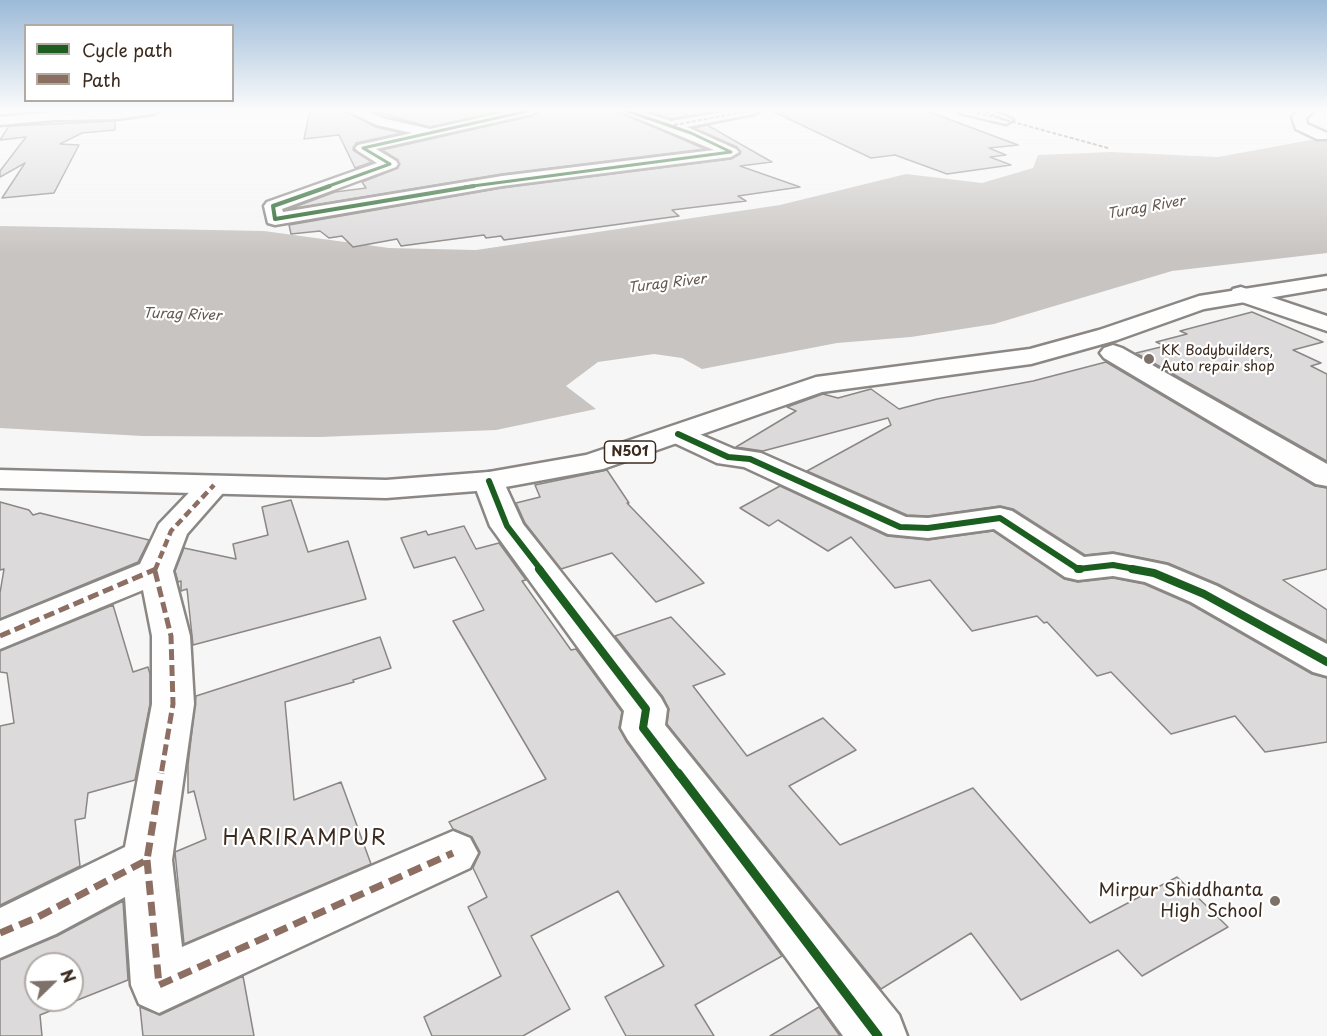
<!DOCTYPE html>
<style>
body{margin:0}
#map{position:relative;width:1327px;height:1036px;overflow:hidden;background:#f7f6f6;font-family:"Playpen Sans",sans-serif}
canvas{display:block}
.legend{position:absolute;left:24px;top:24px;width:210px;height:78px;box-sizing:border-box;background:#fff;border:2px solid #b1aaa5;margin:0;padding:8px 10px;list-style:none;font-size:18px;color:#3b2a1e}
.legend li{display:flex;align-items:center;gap:12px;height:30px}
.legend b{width:30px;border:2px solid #b1aaa5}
.north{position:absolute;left:24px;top:952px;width:60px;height:60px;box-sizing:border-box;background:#fff;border:2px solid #b1aaa5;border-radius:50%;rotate:67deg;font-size:16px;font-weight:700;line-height:24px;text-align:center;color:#3b2a1e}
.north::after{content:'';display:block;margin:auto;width:21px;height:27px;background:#7d716a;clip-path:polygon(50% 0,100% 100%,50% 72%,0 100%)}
</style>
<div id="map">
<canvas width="1327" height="1036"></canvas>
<ul class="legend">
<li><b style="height:8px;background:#1b5e20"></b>Cycle path</li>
<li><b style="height:8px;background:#8d6e63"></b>Path</li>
</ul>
<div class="north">N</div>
</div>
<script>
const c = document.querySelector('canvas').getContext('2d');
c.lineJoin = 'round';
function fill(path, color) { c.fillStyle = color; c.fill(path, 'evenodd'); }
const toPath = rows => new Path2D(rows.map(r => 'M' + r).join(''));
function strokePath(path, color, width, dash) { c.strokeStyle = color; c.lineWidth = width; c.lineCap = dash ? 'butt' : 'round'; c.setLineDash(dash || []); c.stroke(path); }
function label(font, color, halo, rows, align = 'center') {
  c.font = font + ' "Playpen Sans",sans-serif'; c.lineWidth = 4.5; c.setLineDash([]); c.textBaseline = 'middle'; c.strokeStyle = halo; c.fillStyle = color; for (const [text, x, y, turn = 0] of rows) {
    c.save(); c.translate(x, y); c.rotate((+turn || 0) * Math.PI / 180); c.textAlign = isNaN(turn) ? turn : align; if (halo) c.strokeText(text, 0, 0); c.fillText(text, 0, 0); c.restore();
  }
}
fill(toPath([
 [1316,139,1327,139,1327,253,1172,271,994,324,911,337,837,343,702,369,682,358,654,354,598,362,566,386,596,409,496,430,320,437,142,436,0,428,0,226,264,231,389,248,476,250,780,205,906,174,982,183,1033,168,1038,155,1111,152,1218,157]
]), '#c8c4c1');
const building = toPath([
 [310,110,343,110,376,127,402,133,356,143,353,150,372,162,355,168,339,135,304,139,310,110],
 [369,110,506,110,430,127,369,110],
 [541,110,615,110,705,149,502,174,289,209,335,192,366,188,362,182,398,168,398,160,382,150,532,116,541,110],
 [643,110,679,110,689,116,671,119,643,110],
 [770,110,924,110,1018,145,989,148,1006,155,990,157,1011,165,947,174,895,155,871,158,770,110],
 [115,121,115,130,82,133,60,144,79,145,54,193,2,198,25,163,0,177,0,171,26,137,0,140,9,126,115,121],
 [707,125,772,162,740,166,800,187,738,196,746,201,672,210,679,216,504,240,501,236,486,238,484,235,401,246,397,239,353,247,342,236,329,238,320,231,291,234,289,225,502,188,731,159,740,154,737,147,694,128,707,125],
 [1252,312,1323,342,1293,350,1321,363,1311,366,1327,374,1327,461,1136,353,1165,346,1156,342,1187,334,1180,331,1252,312],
 [1106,362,1315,486,1327,488,1327,569,1283,580,1327,610,1327,641,1218,584,1168,563,1113,552,1085,555,1013,509,1000,506,928,516,907,515,807,471,891,425,888,418,763,451,736,447,796,411,787,407,823,394,838,398,871,389,899,409,937,399,1033,381,1106,362],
 [607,470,629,503,627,503,704,583,656,602,612,553,561,569,525,523,516,503,540,497,535,485,607,470],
 [780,486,887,536,928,540,993,531,1064,579,1078,582,1113,578,1144,584,1190,604,1312,674,1327,678,1327,742,1265,752,1235,716,1171,734,1111,672,1097,676,1047,622,1044,623,1037,616,972,631,930,580,895,588,851,537,828,551,778,520,769,526,740,508,780,486],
 [291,500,308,552,348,541,366,599,193,645,187,589,181,591,181,581,178,582,175,571,184,548,236,559,233,544,268,535,262,507,291,500],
 [0,502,29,510,33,515,40,513,149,540,138,562,0,619,0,593,4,569,0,570,0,502],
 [464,526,476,549,499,543,526,580,522,581,571,650,576,649,622,712,619,728,626,741,782,956,695,1005,714,1036,626,1036,605,997,664,966,618,891,531,936,570,1009,523,1036,432,1036,424,1017,501,976,468,907,487,897,473,868,480,852,472,837,453,829,449,822,546,779,453,621,484,610,455,557,414,568,401,538,426,531,428,535,464,526],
 [113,605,133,672,148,667,150,674,150,704,135,780,88,793,85,818,75,820,80,866,0,905,0,726,14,723,7,673,0,672,0,651,113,605],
 [671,617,725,674,693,686,747,756,823,718,856,750,789,786,840,845,973,788,1090,923,1177,877,1228,927,1142,976,1118,950,1021,1000,971,933,881,989,667,724,669,709,663,697,615,636,671,617],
 [380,637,391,668,353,680,354,682,285,702,294,800,341,782,371,864,184,944,175,852,206,839,194,791,188,793,188,765,196,696,380,637],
 [123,901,128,980,40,1015,42,1036,0,1036,0,960,57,936,123,901],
 [36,964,72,964,72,1000,36,1000,36,964],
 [243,976,254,1036,143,1036,140,1007,160,1015,243,976],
 [819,1007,840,1036,770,1036,819,1007]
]);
fill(building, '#dcdada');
strokePath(building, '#8b8784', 1.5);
const minor = toPath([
 [160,110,153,114,117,119,54,120,0,125,0,117,54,112,160,110],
 [345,110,363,110,386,119,430,129,515,110,539,110,532,114,376,149,396,161,398,164,396,167,282,209,283,212,502,176,714,150,617,110,636,110,671,121,734,110,761,110,754,114,687,127,736,149,739,152,731,157,502,186,275,225,268,223,264,206,267,202,377,163,358,151,355,148,358,145,412,133,377,125,345,110],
 [958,110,992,110,1013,120,1006,124,960,113,958,110],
 [1300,110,1315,110,1306,118,1307,124,1327,133,1327,139,1317,139,1296,129,1292,117,1300,110],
 [1241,287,1327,316,1327,331,1233,299,1230,294,1233,289,1241,287],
 [1113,345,1122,348,1327,464,1327,486,1316,484,1104,358,1100,353,1104,348,1113,345],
 [678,425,734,449,761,453,906,517,928,518,1000,508,1012,511,1084,557,1113,554,1167,565,1217,586,1327,644,1327,676,1313,672,1191,602,1145,582,1113,576,1078,580,1065,577,994,529,928,538,888,534,744,467,717,463,668,440,664,434,668,428,678,425],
 [489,472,500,474,523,524,661,698,667,709,665,725,899,1015,907,1036,843,1036,628,740,621,728,624,711,490,526,473,481,478,474,489,472],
 [214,476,225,478,230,485,187,534,173,571,190,636,194,704,172,860,182,947,453,831,470,838,478,853,470,868,159,1013,139,1004,131,985,125,897,56,934,0,958,0,908,125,847,152,704,152,636,143,590,0,649,0,621,140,564,159,524,203,478,214,476]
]);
const trunk = toPath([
 [1327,276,1327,288,1204,309,1117,340,1031,364,822,392,603,469,489,490,386,498,0,488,0,470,386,480,489,472,586,455,816,377,1030,349,1099,330,1199,296,1327,276]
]);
strokePath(minor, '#8b8784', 5);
strokePath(trunk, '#8b8784', 5);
fill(minor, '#fefefe');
fill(trunk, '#fefefe');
strokePath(toPath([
 [965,110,1006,120,980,110],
 [1006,120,1108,148],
 [674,125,754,110]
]), '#8d6e63', 2, [4, 2]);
strokePath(toPath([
 [155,570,171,531,214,485]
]), '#8d6e63', 4.5, [8, 4.5]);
strokePath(toPath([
 [155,571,171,636,173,704,161,775],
 [0,636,156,569]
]), '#8d6e63', 5, [11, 5]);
strokePath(toPath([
 [147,860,159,985,453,853],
 [0,933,38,917,147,860,161,773]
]), '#8d6e63', 7, [14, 7]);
strokePath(toPath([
 [326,187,390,164,363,148,532,110],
 [465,187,731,152,691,133,624,110]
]), '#1b5e20', 3);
strokePath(toPath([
 [330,186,273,206,275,219,474,186]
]), '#1b5e20', 4);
strokePath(toPath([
 [678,434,728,457,750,459,900,527,928,528,1000,518,1078,569,1113,565,1140,570],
 [489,481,507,526,541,570]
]), '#1b5e20', 6);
strokePath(toPath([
 [539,569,646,709,643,728,679,775],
 [1078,569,1080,569],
 [1132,569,1154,573,1204,594,1327,662]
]), '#1b5e20', 8);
strokePath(toPath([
 [678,773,878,1036]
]), '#1b5e20', 9);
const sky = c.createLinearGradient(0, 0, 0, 255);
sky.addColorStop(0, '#9bbad8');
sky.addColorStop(0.43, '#fbfbfb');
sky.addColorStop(1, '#fbfbfb00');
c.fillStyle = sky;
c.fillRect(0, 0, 1327, 255);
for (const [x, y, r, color] of [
 [1149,359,6,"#7d716a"],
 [1275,901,6,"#7d716a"]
]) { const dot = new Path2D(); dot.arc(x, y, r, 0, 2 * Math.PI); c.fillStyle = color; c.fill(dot); strokePath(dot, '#fff', 2); }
label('italic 14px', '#65584f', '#fff', [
 ["Turag River",1146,208,-10],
 ["Turag River",667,284,-7],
 ["Turag River",182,315,2]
]);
label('14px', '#3b2a1e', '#fff', [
 ["KK Bodybuilders,",1161,351],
 ["Auto repair shop",1161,367]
], 'left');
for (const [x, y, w] of [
 [630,452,51]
]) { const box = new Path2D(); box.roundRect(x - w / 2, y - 11, w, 22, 4.5); c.fillStyle = '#fff'; c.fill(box); strokePath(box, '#3b2a1e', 1.5); }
label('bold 14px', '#3b2a1e', null, [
 ["N501",630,452]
]);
label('18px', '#3b2a1e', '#fff', [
 ["Mirpur Shiddhanta",1263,891],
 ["High School",1263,912]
], 'right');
c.letterSpacing = '1.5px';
label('21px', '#3b2a1e', '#fff', [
 ["HARIRAMPUR",305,839]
]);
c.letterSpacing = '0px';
</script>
